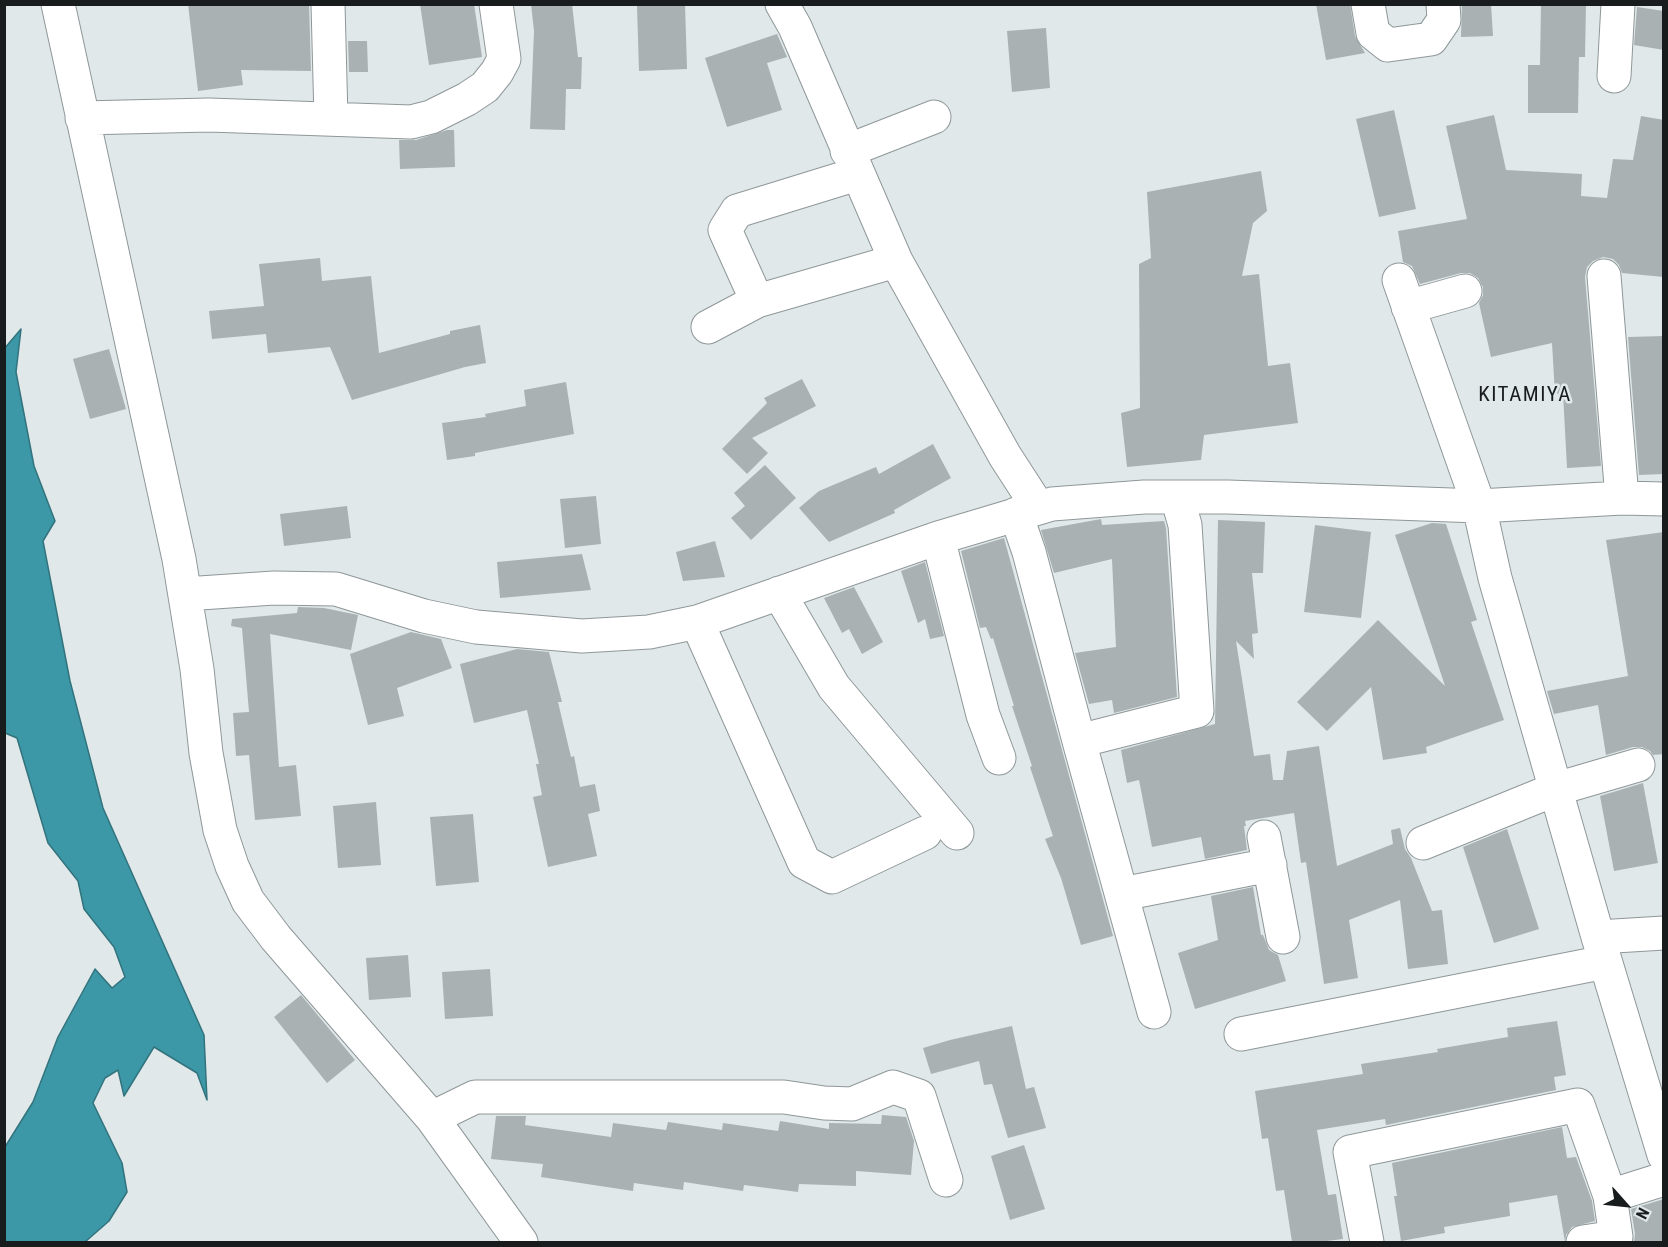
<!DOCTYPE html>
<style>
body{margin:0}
#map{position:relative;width:1668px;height:1247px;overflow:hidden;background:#e0e8ea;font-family:"Roboto Condensed",sans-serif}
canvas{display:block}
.frame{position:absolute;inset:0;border:6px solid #191c1c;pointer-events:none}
.north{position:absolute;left:1596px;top:1175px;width:60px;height:60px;-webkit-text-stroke:4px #e0e8ea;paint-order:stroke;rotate:117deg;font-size:16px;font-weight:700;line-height:24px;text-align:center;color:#191c1c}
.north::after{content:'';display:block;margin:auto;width:21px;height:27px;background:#191c1c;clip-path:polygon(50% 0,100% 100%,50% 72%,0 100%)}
</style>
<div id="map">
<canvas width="1668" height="1247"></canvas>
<div class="frame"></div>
<div class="north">N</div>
</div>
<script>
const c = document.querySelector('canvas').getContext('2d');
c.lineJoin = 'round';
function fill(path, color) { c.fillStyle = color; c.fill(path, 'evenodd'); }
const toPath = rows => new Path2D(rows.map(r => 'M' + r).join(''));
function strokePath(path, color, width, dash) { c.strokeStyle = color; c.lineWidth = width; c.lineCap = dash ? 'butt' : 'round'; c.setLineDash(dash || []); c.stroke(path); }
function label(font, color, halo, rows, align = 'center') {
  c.font = font + ' "Roboto Condensed",sans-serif'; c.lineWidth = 5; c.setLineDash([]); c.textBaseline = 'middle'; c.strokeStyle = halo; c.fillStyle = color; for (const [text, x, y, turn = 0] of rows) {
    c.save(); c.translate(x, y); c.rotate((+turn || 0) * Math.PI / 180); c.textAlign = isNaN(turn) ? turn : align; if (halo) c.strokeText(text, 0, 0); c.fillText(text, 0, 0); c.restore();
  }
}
const water = toPath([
 [21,329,16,372,34,466,55,521,43,541,70,681,103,808,204,1035,207,1100,197,1073,154,1047,124,1096,118,1070,105,1078,93,1103,122,1163,127,1192,109,1221,85,1242,5,1242,5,1147,33,1102,58,1037,95,969,112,988,125,977,114,947,84,909,78,881,48,843,17,738,5,733,4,349,21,329]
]);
fill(water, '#3c98a7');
strokePath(water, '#32737d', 1.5);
fill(toPath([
 [188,4,309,4,311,71,241,70,243,85,198,91],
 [420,4,474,4,482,57,429,65],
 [531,4,572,4,578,57,582,57,581,89,566,89,565,130,530,129,534,31],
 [685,4,687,69,639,71,637,6],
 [1316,4,1350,4,1355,36,1365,53,1326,60],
 [1462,4,1491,4,1493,36,1461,37],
 [1541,4,1586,4,1585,57,1579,57,1578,113,1528,113,1528,65,1540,65],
 [1637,7,1664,11,1664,50,1634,45],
 [1046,28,1050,88,1012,92,1007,31],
 [777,34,787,57,767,63,782,110,727,127,705,58],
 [348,41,367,41,368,72,349,72],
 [1394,110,1416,209,1379,217,1356,119],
 [1494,115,1506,170,1582,174,1581,196,1607,198,1613,159,1633,160,1641,116,1664,120,1664,277,1622,273,1619,265,1613,259,1603,257,1593,261,1587,267,1585,277,1601,466,1567,468,1563,393,1555,394,1552,343,1491,357,1479,303,1483,295,1483,287,1478,278,1470,273,1461,273,1420,284,1412,266,1403,262,1398,231,1467,219,1446,126],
 [447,130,454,130,455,167,400,169,399,140,416,140],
 [1261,171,1267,211,1253,223,1242,276,1259,274,1268,366,1290,363,1298,423,1204,435,1201,460,1127,467,1121,413,1140,408,1139,264,1151,258,1147,192],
 [320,258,322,281,371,276,379,353,450,334,450,331,480,325,486,363,465,367,352,400,330,347,268,353,266,334,212,339,209,311,264,306,259,264],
 [1664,336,1664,474,1639,475,1628,337],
 [109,349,126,409,90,419,73,359],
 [802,379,816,406,752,438,768,453,747,474,722,449,767,403,764,398],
 [566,382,574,434,475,453,475,456,447,460,442,423,486,417,485,414,526,406,524,390],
 [933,444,951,478,894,510,895,513,829,542,799,508,819,491,876,467,879,474],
 [765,465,796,498,751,540,731,518,745,506,734,493],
 [596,496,601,544,565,548,560,499],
 [347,506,351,538,284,546,280,514],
 [1101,519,1102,525,1164,521,1166,528,1177,697,1114,713,1112,700,1089,704,1075,653,1116,647,1112,559,1054,573,1041,530],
 [1218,520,1265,522,1263,573,1252,573,1258,633,1252,634,1254,659,1236,641,1254,756,1270,754,1273,780,1283,780,1287,751,1319,746,1337,866,1393,844,1391,830,1400,828,1405,849,1411,858,1432,911,1442,910,1448,964,1408,969,1400,900,1349,920,1358,978,1324,984,1306,862,1301,863,1294,813,1245,821,1246,826,1244,826,1247,850,1205,859,1201,837,1152,847,1139,780,1127,783,1121,750,1215,724],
 [1432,523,1446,524,1477,620,1471,622,1504,720,1426,747,1427,753,1383,760,1371,687,1327,731,1297,702,1378,620,1445,686,1395,535],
 [1315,525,1371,532,1361,618,1304,612],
 [1664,532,1664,754,1653,755,1650,751,1642,747,1633,747,1606,755,1598,705,1554,714,1547,691,1628,676,1606,540],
 [1004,538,1113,936,1081,945,1061,878,1045,839,1053,836,1030,767,1032,766,1012,706,1014,706,993,638,991,639,986,627,980,628,961,551],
 [715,541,725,577,683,581,676,552],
 [582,554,591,590,500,598,497,562],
 [925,562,944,636,930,639,925,619,918,623,901,571],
 [854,587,883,642,862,654,849,629,842,633,824,598],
 [298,607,324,608,358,615,351,650,270,634,279,767,296,765,301,816,255,820,249,755,236,756,233,713,249,712,242,628,231,626,232,619,297,613],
 [411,632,441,639,452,668,397,688,404,716,368,725,350,654],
 [517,649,549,652,562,702,558,702,571,757,574,756,580,787,595,784,600,811,588,814,597,856,548,867,533,797,542,795,536,764,539,764,527,710,474,723,460,664],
 [1643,783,1658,863,1614,871,1600,796],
 [376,802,381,865,338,868,333,806],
 [473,814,479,882,436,886,430,817],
 [1507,829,1539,929,1494,943,1463,847],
 [1253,887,1261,935,1263,935,1269,950,1278,955,1286,981,1195,1009,1178,953,1218,940,1211,896],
 [408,955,411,997,369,1000,366,958],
 [490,969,493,1016,445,1019,442,972],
 [301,995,355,1060,327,1083,274,1017],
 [1557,1021,1566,1075,1554,1077,1556,1090,1386,1125,1385,1119,1317,1130,1328,1195,1336,1194,1343,1239,1318,1242,1292,1242,1284,1190,1276,1191,1268,1138,1262,1139,1255,1091,1363,1074,1361,1064,1438,1052,1437,1049,1508,1037,1507,1028],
 [1012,1026,1026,1089,1034,1087,1046,1128,1008,1138,992,1084,984,1085,979,1061,931,1074,923,1048,950,1040],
 [882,1115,906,1117,914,1141,911,1175,856,1171,856,1186,799,1184,798,1192,744,1185,743,1191,684,1182,683,1190,634,1183,633,1191,541,1177,543,1164,491,1159,496,1116,526,1116,525,1125,611,1137,613,1123,666,1130,668,1122,722,1130,723,1123,778,1131,780,1121,829,1129,829,1123,881,1124],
 [1562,1127,1567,1158,1576,1157,1592,1201,1595,1221,1572,1227,1566,1235,1565,1242,1557,1195,1509,1203,1510,1216,1444,1227,1445,1233,1401,1241,1394,1196,1397,1196,1392,1163],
 [1024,1145,1045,1209,1010,1220,991,1156],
 [1664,1199,1664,1242,1634,1242,1635,1234,1631,1209]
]), '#a9b1b2');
const minor = toPath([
 [58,4,179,559,197,669,206,753,220,830,232,866,248,901,276,938,432,1118,521,1242],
 [328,4,331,119],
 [782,4,795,27,896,261,1005,456,1038,507],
 [1368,4,1373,33,1388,45,1431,39,1444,20,1443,4],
 [1614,76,1618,4],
 [82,118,209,115,411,122,431,117,467,99,485,87,497,72,504,59,496,4],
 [847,151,934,117],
 [1604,276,1622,498],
 [1399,280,1479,506,1495,578,1598,937,1664,1155],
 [757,301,725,230,737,211,857,174],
 [1408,307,1465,291],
 [708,327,757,301,896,261],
 [1016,514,1029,552,1079,741,1154,1012],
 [938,538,983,715,999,758],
 [779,593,834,687,957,833],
 [185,594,274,588,336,589,424,616,476,627,582,636,649,632,697,622,938,538,1052,504,1144,497,1228,497,1479,506,1622,498,1664,499],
 [697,622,804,862,832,877,925,833],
 [1079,741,1197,711,1185,525,1177,497],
 [1264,837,1283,937],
 [1423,843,1556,789,1638,765],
 [1122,894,1270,865],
 [1598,937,1664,933],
 [1241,1034,1605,962],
 [432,1118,475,1097,784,1097,824,1103,852,1104,893,1087,919,1096,946,1180],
 [1610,1196,1664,1179],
 [1367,1242,1350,1152,1578,1105,1610,1196,1616,1237,1583,1242]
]);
strokePath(minor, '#8f9799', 35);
strokePath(minor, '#fff', 33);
c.letterSpacing = '1.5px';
label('21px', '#191c1c', '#e0e8ea', [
 ["KITAMIYA",1525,396]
]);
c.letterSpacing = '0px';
</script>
